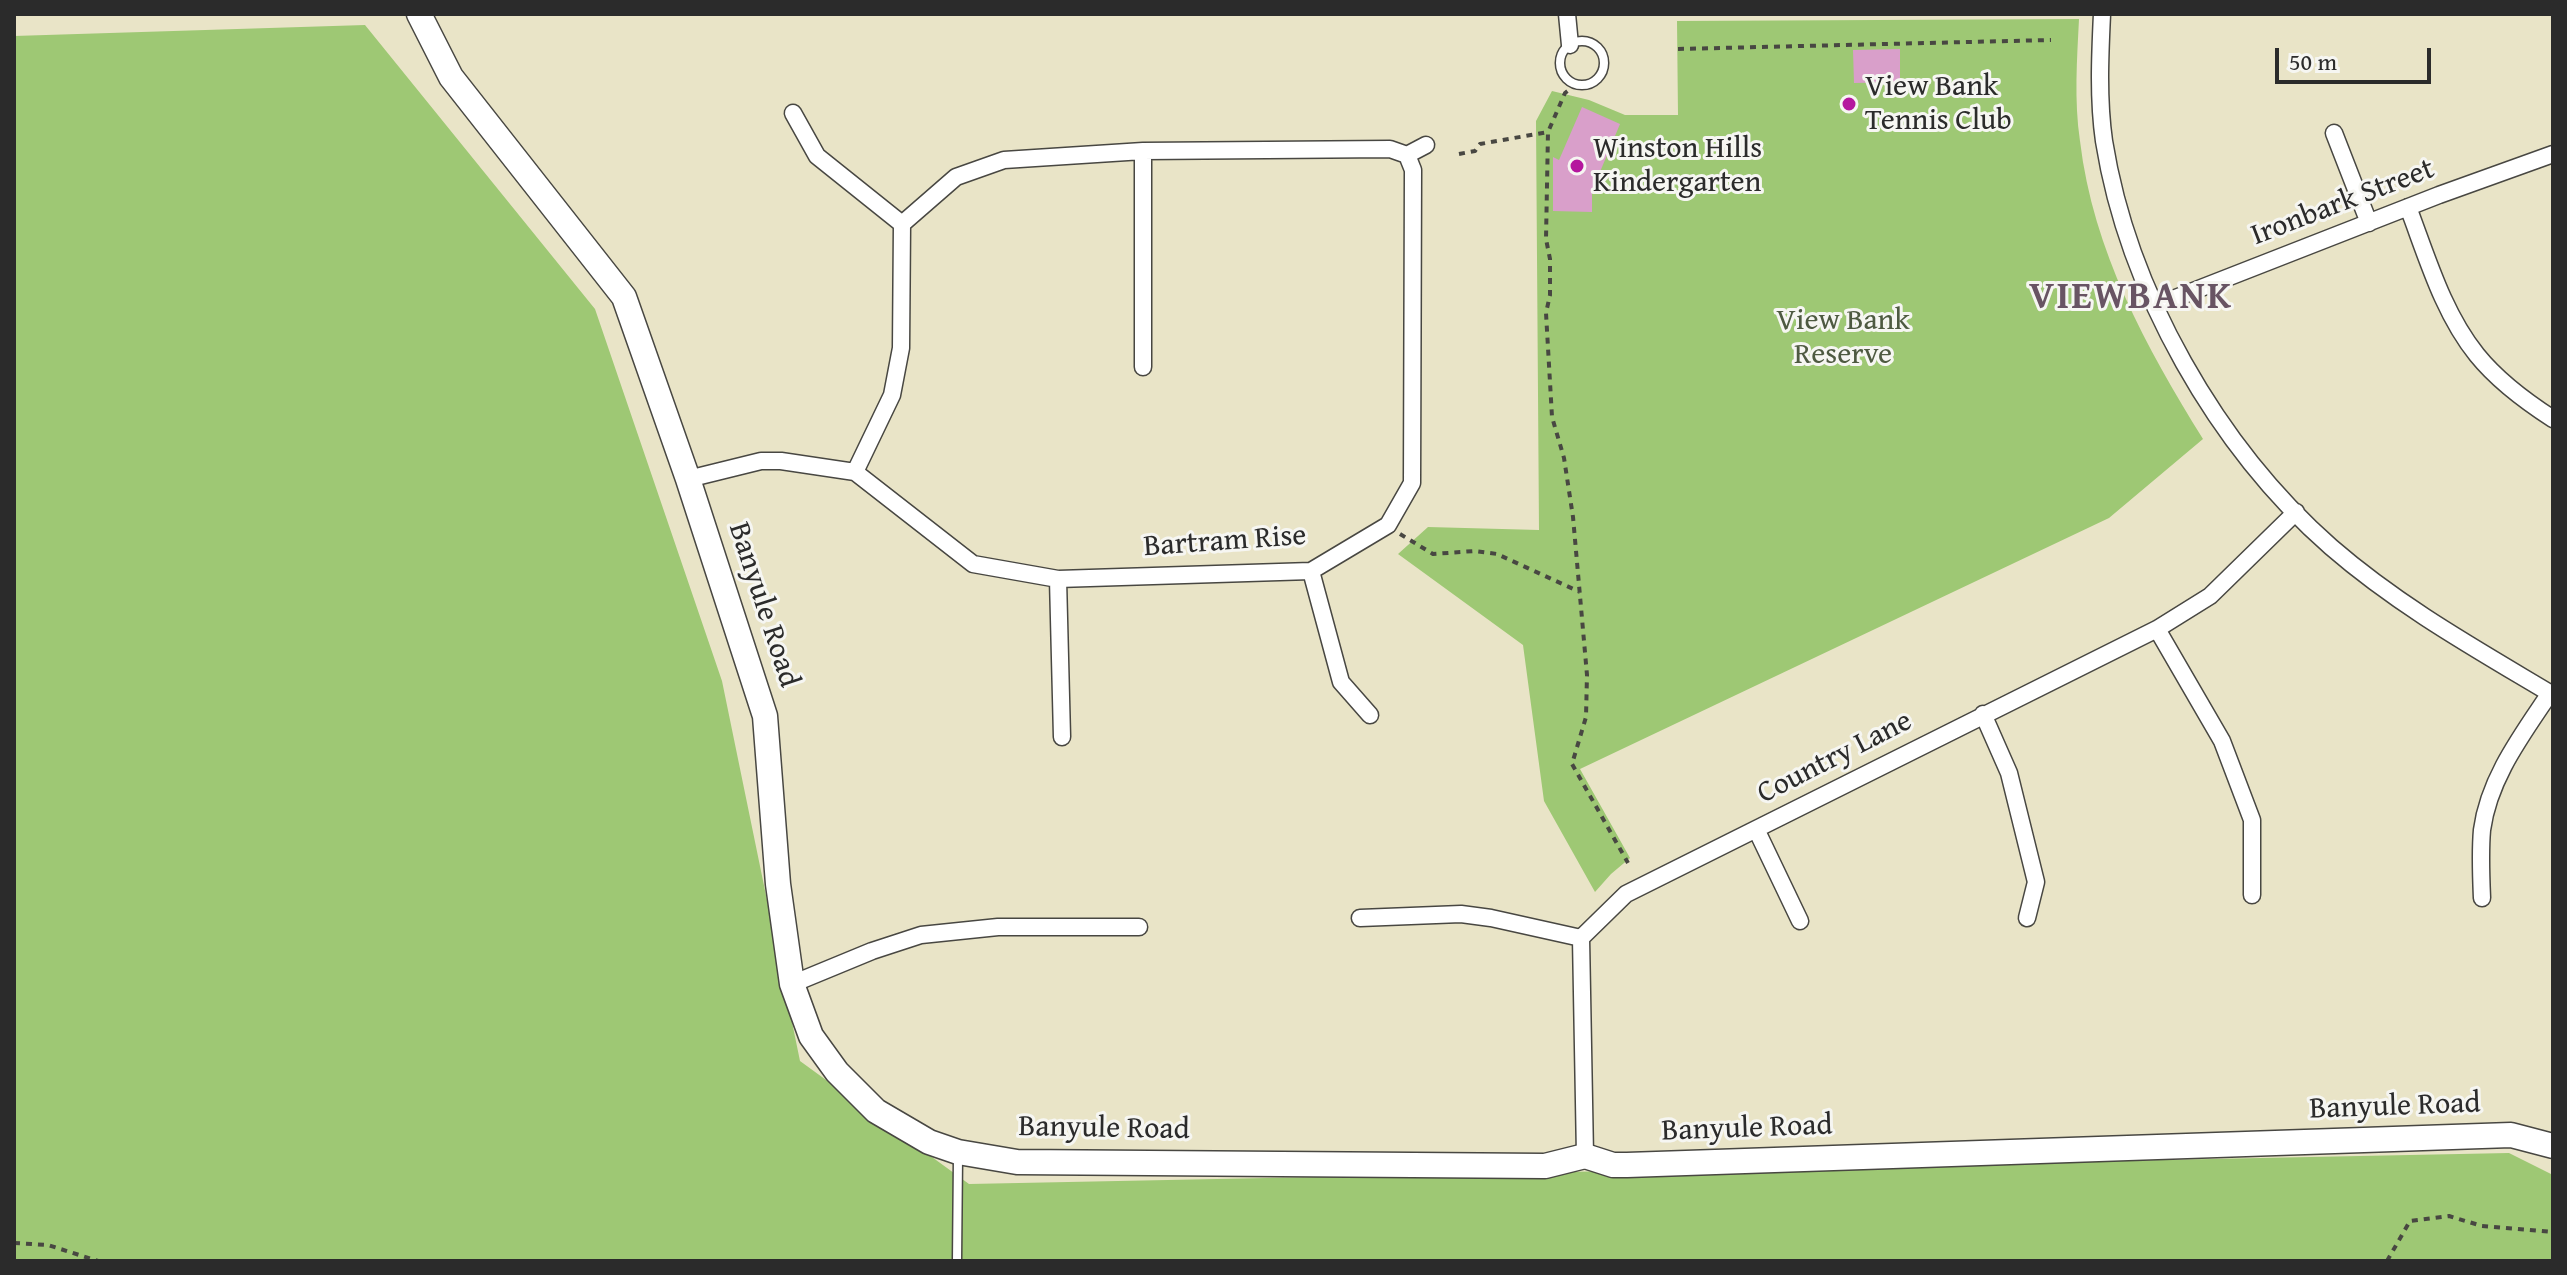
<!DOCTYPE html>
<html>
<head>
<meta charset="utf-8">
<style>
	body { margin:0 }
	#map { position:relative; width:2567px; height:1275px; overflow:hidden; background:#e9e4c7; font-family:"Gentium Book Plus",serif }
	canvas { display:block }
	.frame { position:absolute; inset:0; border:16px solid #2b2b2b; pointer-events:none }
	.scale { position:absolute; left:2275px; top:48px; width:156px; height:36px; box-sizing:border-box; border:4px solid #2b2b2b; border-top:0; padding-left:10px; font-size:24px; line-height:28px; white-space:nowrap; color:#2b2b2b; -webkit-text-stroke:6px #f6f6f2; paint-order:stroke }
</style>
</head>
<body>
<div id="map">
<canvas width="2567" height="1275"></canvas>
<div class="frame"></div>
<div class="scale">50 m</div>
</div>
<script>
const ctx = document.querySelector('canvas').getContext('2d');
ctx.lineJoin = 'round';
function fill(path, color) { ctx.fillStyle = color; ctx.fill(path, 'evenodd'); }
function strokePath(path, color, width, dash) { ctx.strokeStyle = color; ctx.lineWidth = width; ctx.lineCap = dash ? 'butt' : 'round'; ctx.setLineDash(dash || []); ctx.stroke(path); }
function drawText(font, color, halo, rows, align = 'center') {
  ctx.font = font + ' "Gentium Book Plus",serif'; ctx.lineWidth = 6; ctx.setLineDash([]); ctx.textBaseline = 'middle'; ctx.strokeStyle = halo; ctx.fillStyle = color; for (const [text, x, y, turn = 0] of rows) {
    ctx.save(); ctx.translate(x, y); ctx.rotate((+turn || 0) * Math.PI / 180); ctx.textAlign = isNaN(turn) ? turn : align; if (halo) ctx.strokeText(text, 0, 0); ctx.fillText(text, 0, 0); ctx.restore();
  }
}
fill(new Path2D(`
	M2079,19C2077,60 2074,100 2080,141C2093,251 2146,347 2203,439L2109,518L1580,769L1630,858L1611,874L1595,892L1544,801L1523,645L1398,554L1428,527L1539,530L1536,121L1552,91L1589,100L1625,115H1678L1677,21Z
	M365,25L595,309L722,681L800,1061L969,1184L2509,1153L2553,1175V1261H14V36Z`), '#9ec874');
fill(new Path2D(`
	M1900,49V82L1854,83L1853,50Z
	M1582,107L1620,124L1592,191V212L1553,211V157L1559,160Z`), '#d99fca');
const lane = new Path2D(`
	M1560 63a22 22 0 1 1 44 0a22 22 0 1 1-44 0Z
	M957,1261L958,1157`);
const street = new Path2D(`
	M1567,14L1570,45
	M2102,14C2100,56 2098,99 2104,141C2128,291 2217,447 2331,547C2399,606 2476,649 2553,695
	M793,113L817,156L902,224
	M2334,133L2369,223
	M1143,151V367
	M1407,155L1426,145
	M2408,207C2427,257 2443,313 2477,355C2498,381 2525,401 2553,419
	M2155,306L2439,195L2553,154
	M688,479L761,461H781L855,472L973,564L1058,579L1311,571L1388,525L1412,483L1413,170L1407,155L1390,149L1143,151L1004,160L956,177L902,224L901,348L892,395L855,472
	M1311,571L1341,682L1370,715
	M1058,579L1062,737
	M2157,629L2222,741L2252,820V895
	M1983,714L2009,773L2036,882L2027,918
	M1756,829L1800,921
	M2482,898C2481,875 2480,853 2482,830C2489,778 2522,735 2550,693
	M1360,918L1461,914L1491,918L1581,938
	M792,984L872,951L921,935L998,927H1139
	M1585,1156L1581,938L1626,894L2157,629L2210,596L2296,512`);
const secondary = new Path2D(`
	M419,14L451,77L624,297L688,479L765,716L778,884L792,984L811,1036L837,1072L876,1111L929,1142L958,1152L1017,1162L1545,1166L1585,1156L1613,1165H1627L2511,1135L2553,1146`);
strokePath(lane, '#484742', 11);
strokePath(street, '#484742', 19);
strokePath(secondary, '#484742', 27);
strokePath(new Path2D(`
	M1678,49L2051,40
	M1577,84L1565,93L1548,132L1546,239L1550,259V295L1546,313L1552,417L1564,458L1573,517L1587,675L1586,717L1572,764L1628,863
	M1459,154L1475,151L1480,144L1548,132
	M1400,534L1433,554L1475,551L1497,554L1580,592
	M14,1243L48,1245L98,1261
	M2387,1261L2410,1221L2449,1216L2482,1226L2553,1232`), '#484742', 4, [6, 6]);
strokePath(lane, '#fff', 8);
strokePath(street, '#fff', 16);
strokePath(secondary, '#fff', 24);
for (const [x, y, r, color] of [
	[1849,104,8,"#b5179e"],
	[1577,166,8,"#b5179e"]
]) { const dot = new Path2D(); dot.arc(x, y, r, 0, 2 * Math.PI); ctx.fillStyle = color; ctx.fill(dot); strokePath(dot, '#f6f6f2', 3); }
drawText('30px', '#2b2b2b', '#f6f6f2', [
	["View Bank",1865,87],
	["Tennis Club",1865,121],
	["Winston Hills",1593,149],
	["Kindergarten",1593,183]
], 'left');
drawText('30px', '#2b2b2b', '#f6f6f2', [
	["Ironbark Street",2343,203,-21],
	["Bartram Rise",1225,542,-4],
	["Banyule Road",763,605,72],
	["Country Lane",1835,758,-27],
	["Banyule Road",2395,1107,-2],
	["Banyule Road",1104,1129,1],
	["Banyule Road",1747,1129,-2]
]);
drawText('30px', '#4e5a41', '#f6f6f2', [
	["View Bank",1843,321],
	["Reserve",1843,355]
]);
ctx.letterSpacing = '2px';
drawText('bold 38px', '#685463', '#f6f6f2', [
	["VIEWBANK",2131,298]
]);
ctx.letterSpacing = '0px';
</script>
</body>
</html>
